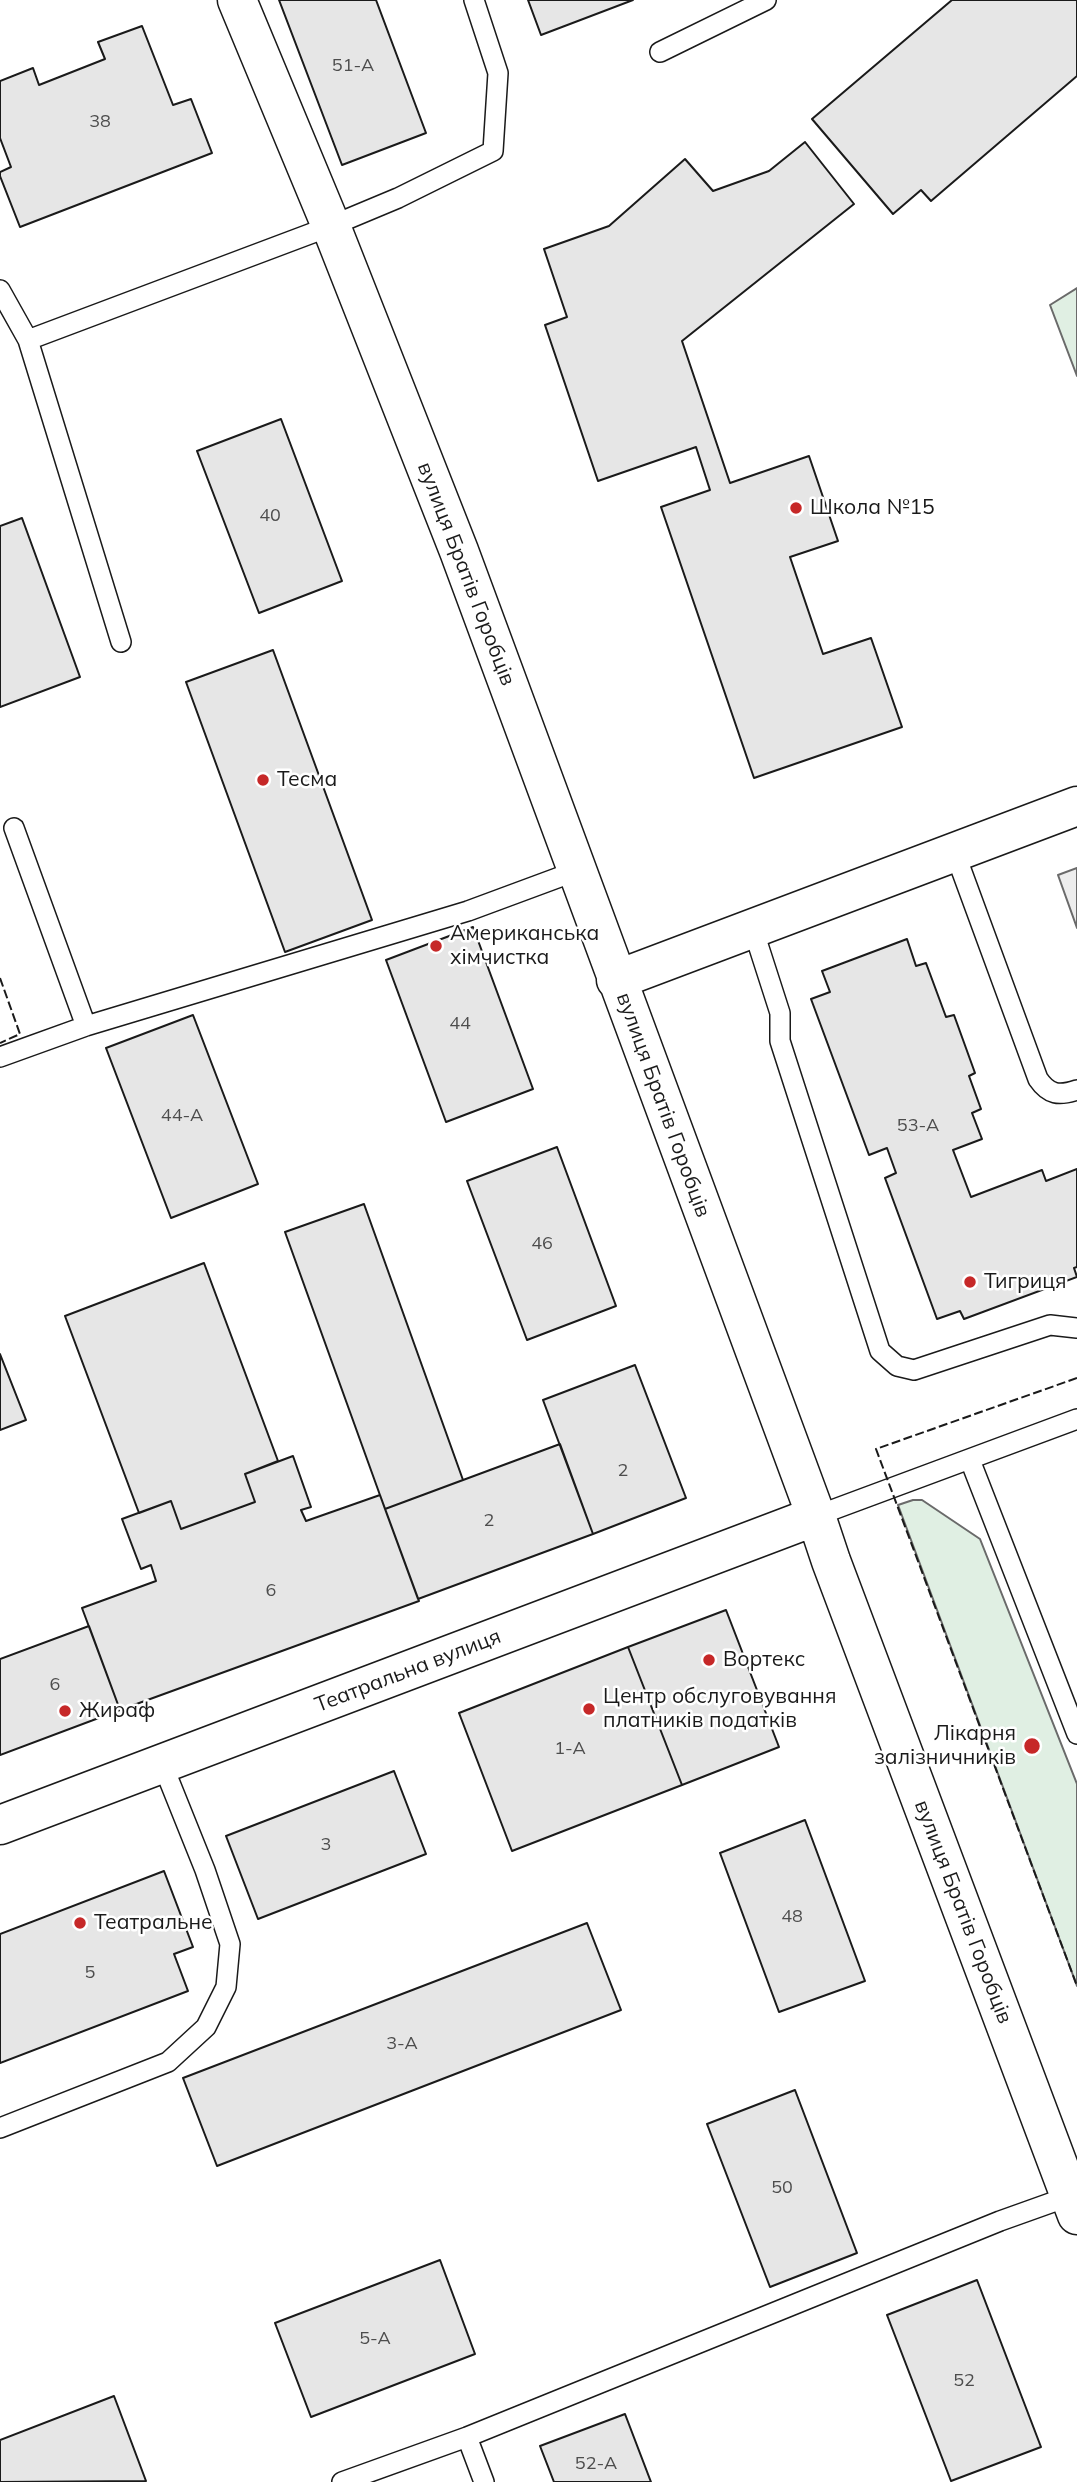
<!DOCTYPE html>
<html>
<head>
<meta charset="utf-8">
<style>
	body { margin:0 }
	canvas { display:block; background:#fff }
</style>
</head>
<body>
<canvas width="1077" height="2482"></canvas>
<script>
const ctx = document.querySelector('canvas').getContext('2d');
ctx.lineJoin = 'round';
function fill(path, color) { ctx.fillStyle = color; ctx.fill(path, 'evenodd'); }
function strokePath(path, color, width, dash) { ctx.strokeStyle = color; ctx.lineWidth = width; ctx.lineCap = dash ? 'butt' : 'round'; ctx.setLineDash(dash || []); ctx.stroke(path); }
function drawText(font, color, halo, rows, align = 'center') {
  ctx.font = font + ' Mulish,sans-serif'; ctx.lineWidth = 5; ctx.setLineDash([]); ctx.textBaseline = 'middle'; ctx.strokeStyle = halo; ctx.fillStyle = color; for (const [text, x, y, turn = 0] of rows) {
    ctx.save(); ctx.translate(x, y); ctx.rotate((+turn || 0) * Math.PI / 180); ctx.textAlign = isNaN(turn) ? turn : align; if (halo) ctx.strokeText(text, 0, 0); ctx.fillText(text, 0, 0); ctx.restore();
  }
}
const green = new Path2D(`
	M1077,288V376L1050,305Z
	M913,1500H922L980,1539L1077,1784V1986L898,1505Z`);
fill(green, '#e0efe3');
strokePath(green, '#6a6a6a', 2);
const parking = new Path2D(`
	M1077,868V928L1058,875Z`);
fill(parking, '#ededed');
strokePath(parking, '#6a6a6a', 2);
const building = new Path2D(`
	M279,0H376L426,133L342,165Z
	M528,0H633L541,35Z
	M952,0H1077V76L931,201L921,190L893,214L812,119Z
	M142,26L173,105L191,99L212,153L20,227L0,176V172L11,167L0,138V81L33,68L39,85L105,59L98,42Z
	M805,142L854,204L682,341L730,483L809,456L838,541L790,557L823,654L871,638L902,727L754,778L661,507L710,490L696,447L598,481L545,325L567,317L544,249L609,226L685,159L713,191L769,171Z
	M281,419L342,581L259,613L197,451Z
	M22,518L80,677L0,707V526Z
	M273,650L372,920L285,952L186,682Z
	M473,927L533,1089L446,1122L386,960Z
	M907,939L916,966L926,963L946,1017L954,1015L975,1073L969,1076L981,1109L972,1113L982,1139L953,1150L971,1197L1042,1170L1046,1181L1077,1169V1267L1074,1268L1077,1277L964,1319L960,1311L937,1319L885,1178L896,1173L887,1148L869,1155L811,999L830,992L822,971Z
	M193,1015L258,1184L171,1218L106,1048Z
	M557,1147L616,1306L527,1340L467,1181Z
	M364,1204L463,1480L385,1509L285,1232Z
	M204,1263L278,1461L245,1474L255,1502L181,1529L171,1501L139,1513L65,1316Z
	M0,1354L26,1420L0,1430Z
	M635,1365L686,1498L593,1534L543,1400Z
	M560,1444L593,1534L418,1599L385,1509Z
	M293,1456L311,1507L301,1510L306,1521L380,1495L419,1601L120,1710L82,1608L156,1581L151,1565L141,1569L122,1519L171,1501L181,1529L255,1502L245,1474Z
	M726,1610L779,1747L682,1785L628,1647Z
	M89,1626L120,1710L0,1755V1659Z
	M628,1647L682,1785L512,1851L459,1713Z
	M394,1771L426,1854L258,1919L226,1836Z
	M805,1820L865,1981L779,2012L720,1853Z
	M164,1871L193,1947L174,1954L188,1991L0,2063V1934Z
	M587,1923L621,2010L217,2166L183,2078Z
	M795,2090L857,2253L770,2287L707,2124Z
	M440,2260L475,2354L311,2417L275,2323Z
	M977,2280L1041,2447L951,2481L887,2315Z
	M114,2396L146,2481L0,2482V2440Z
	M625,2414L651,2482H554L540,2446Z`);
fill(building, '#e6e6e6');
strokePath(building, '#1a1a1a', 2);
const lane = new Path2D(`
	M660,52L766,0
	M0,290L28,340L331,226L398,198L493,151L498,73L474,0
	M28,340L121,642
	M14,828L86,1026L468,911L576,871
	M955,853L1038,1079C1049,1095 1059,1096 1077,1090
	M753,929L780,1013V1041L880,1351L897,1366L914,1370L1050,1325L1077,1328
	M0,1057L86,1026
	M970,1460L1077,1734
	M816,1516L1077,1419
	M0,2128L168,2062L206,2027L226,1987L230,1944L205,1870L162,1763
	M467,2437L484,2482
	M342,2482L467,2437L1000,2221L1070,2196`);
const street = new Path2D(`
	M237,0L331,226L459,551L816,1516L831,1561L1077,2215
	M616,980L1077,806
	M0,1825L816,1516`);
strokePath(lane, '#1a1a1a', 22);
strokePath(street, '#1a1a1a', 41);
strokePath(lane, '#fff', 19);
strokePath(street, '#fff', 38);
strokePath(new Path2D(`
	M0,978L20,1034L0,1043
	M1077,1378L876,1449L1077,1986`), '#1a1a1a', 2, [9, 3.5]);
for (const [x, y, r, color] of [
	[796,508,7,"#c62828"],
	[263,780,7,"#c62828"],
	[436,946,7,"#c62828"],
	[970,1282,7,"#c62828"],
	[709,1660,7,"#c62828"],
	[589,1709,7,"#c62828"],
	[65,1711,7,"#c62828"],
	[1032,1746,9,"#c62828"],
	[80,1923,7,"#c62828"]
]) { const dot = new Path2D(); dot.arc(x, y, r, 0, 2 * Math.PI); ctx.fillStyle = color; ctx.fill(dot); strokePath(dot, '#fff', 2.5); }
drawText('18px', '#4d4d4d', null, [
	["51-А",353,66],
	["38",100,122],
	["40",270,516],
	["44",460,1024],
	["44-А",182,1116],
	["53-А",918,1126],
	["46",542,1244],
	["2",623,1471],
	["2",489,1521],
	["6",271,1591],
	["6",55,1685],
	["1-А",570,1749],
	["3",326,1845],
	["48",792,1917],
	["5",90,1973],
	["3-А",402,2044],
	["50",782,2188],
	["5-А",375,2339],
	["52",964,2381],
	["52-А",596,2464]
]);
drawText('21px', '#1a1a1a', '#fff', [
	["Школа №15",810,508],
	["Тесма",277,780],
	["Американська",450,934],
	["хімчистка",450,958],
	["Тигриця",984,1282],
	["Вортекс",723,1660],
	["Центр обслуговування",603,1697],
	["платників податків",603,1721],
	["Жираф",79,1711],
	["Лікарня",1016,1734,"right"],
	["залізничників",1016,1758,"right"],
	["Театральне",94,1923]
], 'left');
drawText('21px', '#1a1a1a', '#fff', [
	["вулиця Братів Горобців",466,574,69],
	["вулиця Братів Горобців",663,1105,70],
	["Театральна вулиця",408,1671,-21],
	["вулиця Братів Горобців",963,1912,69]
]);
</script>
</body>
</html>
